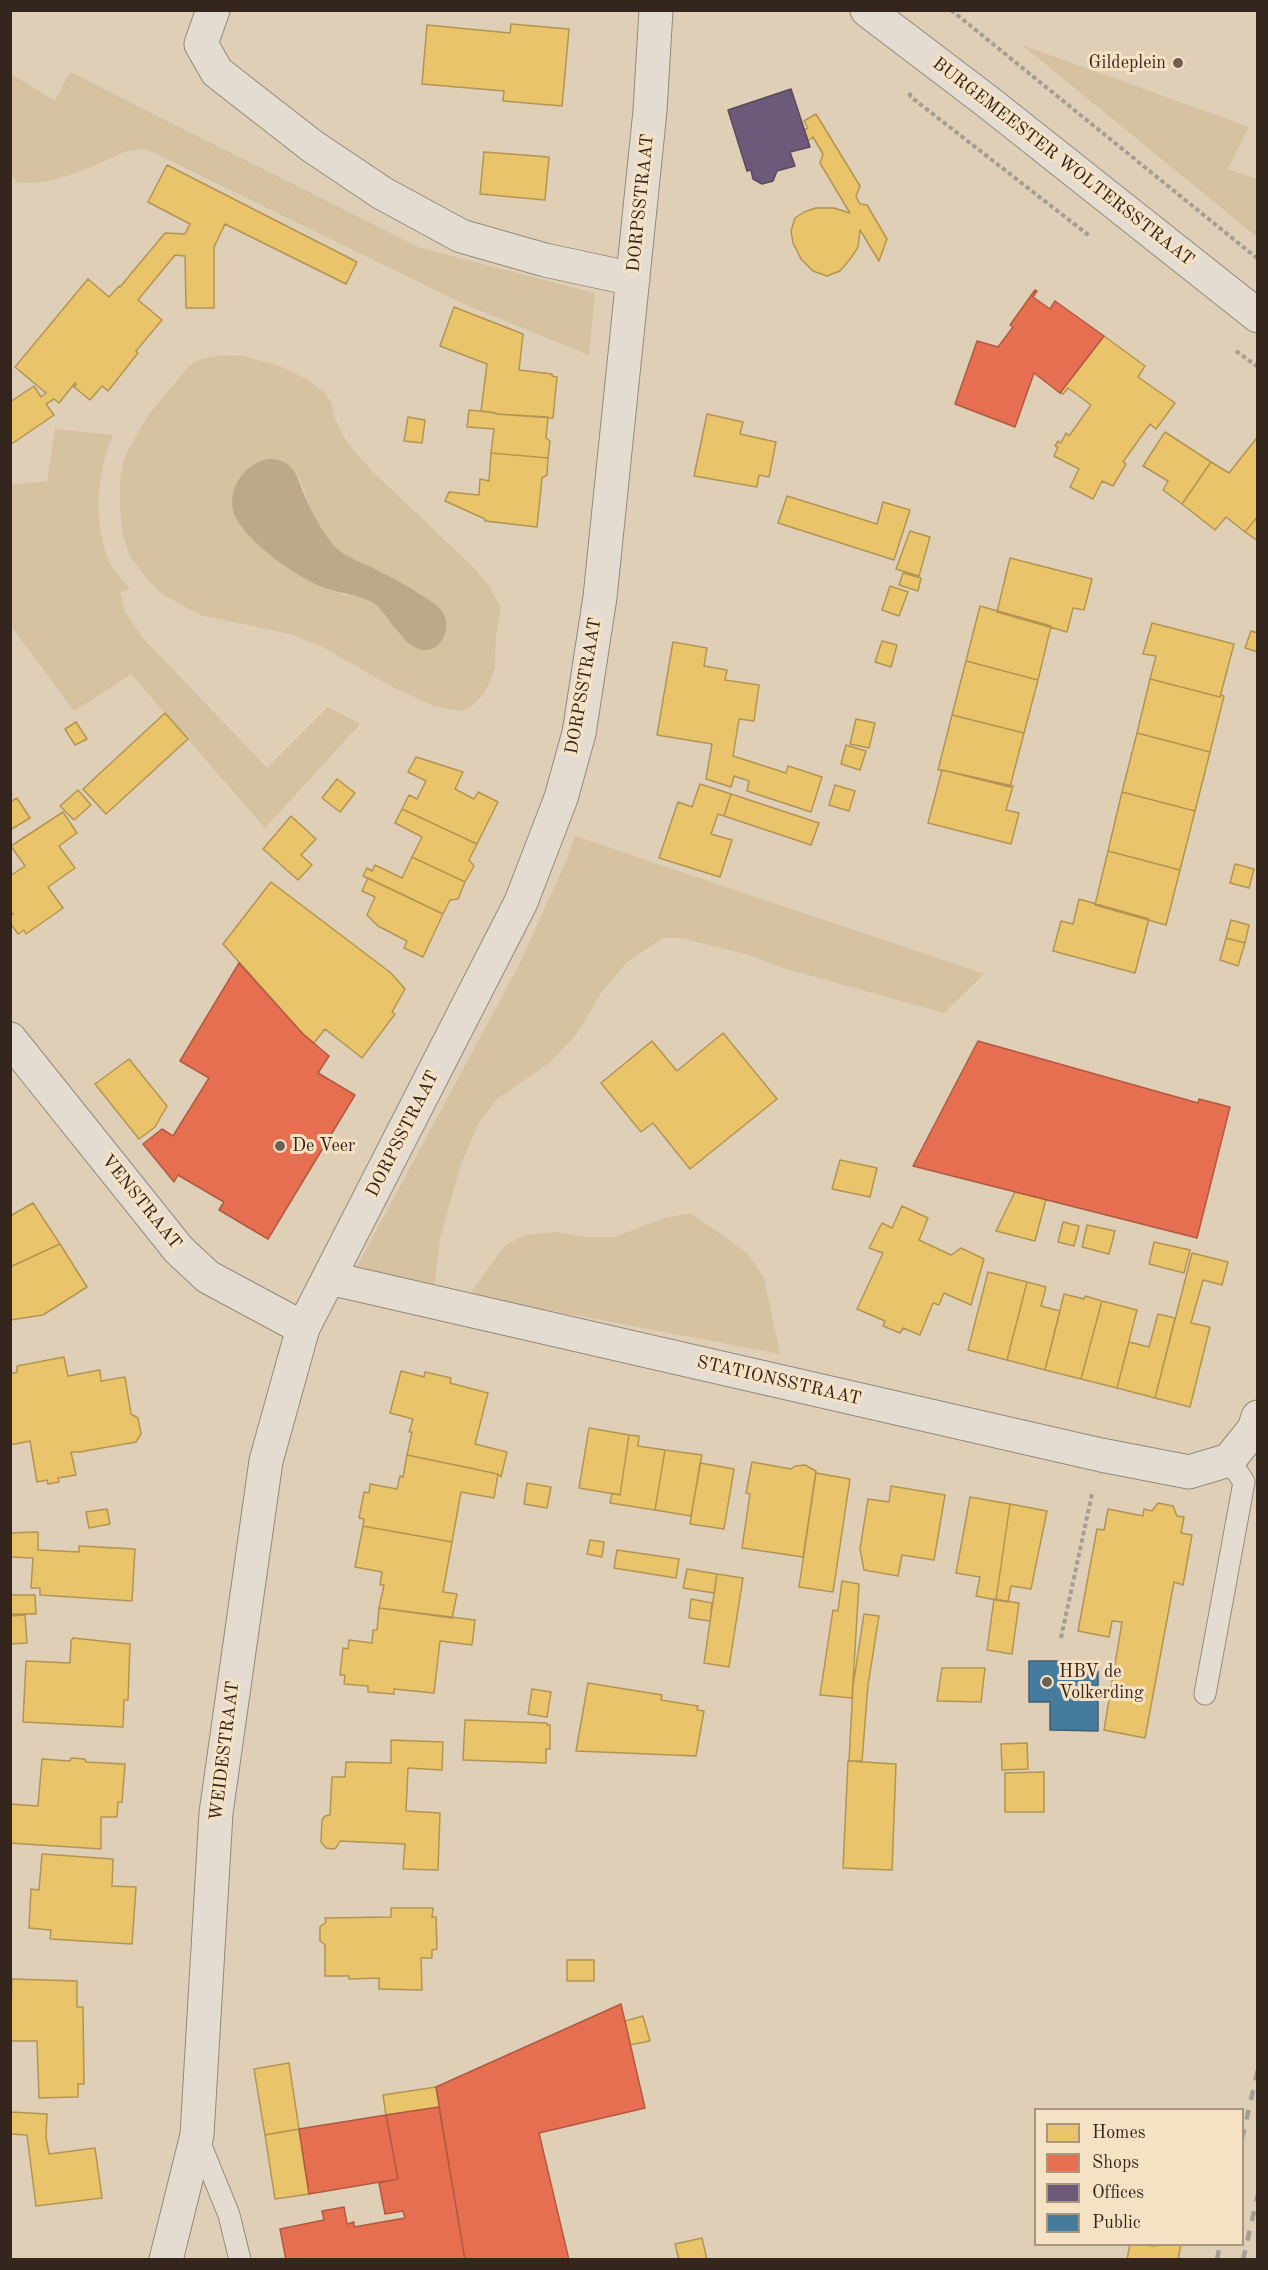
<!DOCTYPE html>
<html>
<head>
<meta charset="utf-8">
<style>
	body { margin:0 }
	#map { position:relative; width:1268px; height:2270px; overflow:hidden; background:#decfb6; font-family:"Old Standard TT",serif }
	canvas { display:block }
	.frame { position:absolute; inset:0; border:12px solid #34251d; pointer-events:none }
	.legend { position:absolute; left:1034px; top:2108px; width:210px; height:138px; box-sizing:border-box; background:#f5e2c4; border:2px solid #a89681; margin:0; padding:8px 10px; list-style:none; font-size:18px; color:#34251d }
	.legend li { display:flex; align-items:center; gap:12px; height:30px }
	.legend b { width:30px; border:2px solid #a89681 }
</style>
</head>
<body>
<div id="map">
<canvas width="1268" height="2270"></canvas>
<div class="frame"></div>
<ul class="legend">
<li><b style="height:16px;background:#e9c46a"></b>Homes</li>
<li><b style="height:16px;background:#e76f51"></b>Shops</li>
<li><b style="height:16px;background:#6d597a"></b>Offices</li>
<li><b style="height:16px;background:#457b9d"></b>Public</li>
</ul>
</div>
<script>
const ctx = document.querySelector('canvas').getContext('2d');
ctx.lineJoin = 'round';
function fill(path, color) { ctx.fillStyle = color; ctx.fill(path, 'evenodd'); }
function strokePath(path, color, width, dash) { ctx.strokeStyle = color; ctx.lineWidth = width; ctx.lineCap = dash ? 'butt' : 'round'; ctx.setLineDash(dash || []); ctx.stroke(path); }
function drawText(font, color, halo, rows, align = 'center') {
  ctx.font = font + ' "Old Standard TT",serif'; ctx.lineWidth = 6; ctx.setLineDash([]); ctx.textBaseline = 'middle'; ctx.strokeStyle = halo; ctx.fillStyle = color; for (const [text, x, y, turn = 0] of rows) {
    ctx.save(); ctx.translate(x, y); ctx.rotate((+turn || 0) * Math.PI / 180); ctx.textAlign = isNaN(turn) ? turn : align; if (halo) ctx.strokeText(text, 0, 0); ctx.fillText(text, 0, 0); ctx.restore();
  }
}
fill(new Path2D(`
	M1022,45L1249,127L1228,169L1257,179V237Z
	M70,72L420,248L595,293L589,355L466,305L146,149C128,148 118,155 102,162C77,173 44,187 17,182L11,174V74L55,101Z
	M219,355L244,356L282,367L308,380L326,394L331,402L334,416L343,436L355,452L373,472L471,565L489,585L501,608L496,636L495,668L484,694L472,706L459,711L433,706L389,685L321,646L290,634L200,615L162,594L148,580L130,557L122,532L120,502V478L124,460L131,445L147,417L189,366L199,360ZM298,475L314,517L325,536L341,553L420,593L433,648L426,650L415,648L403,637L375,604L362,597L344,595L284,565L257,543L236,518Z
	M55,429L113,435C96,474 92,528 112,567C117,575 124,582 130,589L120,592L125,612L143,638L267,768L328,707L360,724L265,828L131,674L74,711L11,626L10,485L47,481Z
	M575,836L984,974L944,1013L787,969L746,954L681,938H662L626,963L601,993L576,1035L548,1064L498,1098L479,1123L461,1164L440,1239L434,1289L354,1272L518,967L567,859Z
	M691,1213L748,1254L764,1278L780,1354L469,1295L504,1247L524,1235L556,1232L586,1237H615L664,1218Z`), '#d6c1a0');
fill(new Path2D(`
	M268,459C297,458 297,481 307,501C315,518 323,533 335,547C345,557 359,561 371,567C390,577 409,586 426,598C432,602 440,607 443,613C454,631 437,658 416,648C407,644 400,633 393,626C387,618 380,607 372,602C358,595 337,593 320,586C295,576 249,543 236,518C231,510 231,496 235,487C242,471 252,463 268,459Z`), '#bda88a');
const homes = new Path2D(`
	M511,24L569,29L562,106L503,101L504,91L422,84L427,25L510,33Z
	M816,114L860,186L856,197L860,204L867,205L887,239L879,261L860,230L858,247L851,258L840,271L827,276L813,271L801,259L793,243L791,231L795,218L804,212L816,208H834L850,213L820,163L823,154L813,137L808,141L804,130L808,128L804,121Z
	M484,152L549,157L545,200L480,194Z
	M167,165L357,262L346,284L225,224L214,247V308H186L185,256L175,255L138,300L162,320L136,351L138,353L108,391L102,386L90,400L74,387L76,384L75,383L59,403L54,399L46,404L54,415L10,445V402L34,386L41,397L46,393L15,367L88,279L109,297L119,286L120,287L165,233L185,234L190,224L148,202Z
	M454,307L523,334L519,370L552,374V376L557,377L553,418L496,414V413L481,411L487,364L440,346Z
	M1104,336L1145,366L1138,377L1175,403L1156,429L1150,424L1123,462L1126,464L1113,486L1102,481L1093,499L1070,487L1079,469L1054,456L1058,447L1055,446L1058,441L1061,443L1066,433L1069,436L1091,405L1068,388L1063,394L1060,393Z
	M469,410L496,413V414L548,417L546,438L550,441L548,458L491,453L494,429L467,427Z
	M707,414L743,422L740,434L776,442L769,477L759,475L757,487L694,476Z
	M408,417L425,420L422,443L404,441Z
	M1165,432L1211,462L1182,504L1163,490L1168,481L1143,466Z
	M1256,439L1258,440V516L1245,532L1226,517L1215,530L1182,504L1211,462L1229,473Z
	M491,453L548,458L547,475L542,478L537,527L485,521V519L445,501L449,492L479,495L480,479L489,481Z
	M787,496L877,524L883,502L910,510L894,560L778,523Z
	M1258,516V541L1245,532Z
	M910,531L930,537L919,576L896,569Z
	M1010,558L1092,579L1084,610L1073,608L1067,632L997,612Z
	M903,573L921,578L918,591L899,585Z
	M890,586L908,592L899,616L882,610Z
	M980,606L1051,626L1038,680L966,661Z
	M1152,623L1234,644L1220,697L1150,679L1156,656L1143,654Z
	M1251,631L1258,633V652L1245,648Z
	M882,641L897,645L891,667L875,662Z
	M673,642L707,648L704,666L727,670L725,680L759,685L754,721L739,719L733,756L786,773L788,766L822,777L811,812L747,791L749,781L734,776L731,787L706,779L712,744L657,735Z
	M966,661L1038,680L1024,733L952,715Z
	M1150,679L1220,697L1221,695L1224,696L1210,752L1137,733Z
	M165,713L188,739L106,814L83,789Z
	M952,715L1024,733L1010,787L942,770H938Z
	M856,719L875,723L869,748L850,744Z
	M76,722L87,739L75,745L65,729Z
	M1137,733L1210,752L1195,811L1122,792Z
	M846,745L866,751L860,770L841,764Z
	M416,757L463,772L455,789L474,799L478,792L498,802L477,844L402,809L409,795L417,799L426,781L408,772Z
	M942,770L1013,786L1006,810L1019,813L1011,844L928,823Z
	M337,779L355,793L340,812L322,798Z
	M700,784L731,794L724,816L718,814L711,834L732,840L720,877L659,858L678,802L692,807Z
	M835,785L855,791L849,811L829,805Z
	M78,790L91,805L74,820L60,806Z
	M1122,792L1195,811L1180,870L1108,851Z
	M731,794L819,823L811,845L724,816Z
	M17,798L30,818L10,830V802Z
	M402,809L477,844L469,860L474,866L465,882L412,857L422,837L395,823Z
	M63,812L77,833L59,846L75,868L48,887L63,908L26,934L24,930L18,934L10,923V916L13,914L10,911V876L25,866L11,846Z
	M291,816L316,839L301,855L312,865L298,880L263,849Z
	M1108,851L1180,870L1166,925L1095,905Z
	M412,857L465,882L458,899L450,900L443,914L363,876L367,868L372,871L375,865L402,878Z
	M1235,864L1254,869L1249,888L1230,883Z
	M368,878L443,914L423,957L404,948L407,941L378,926L367,915L375,897L362,891Z
	M271,882L391,973L405,989L392,1012L395,1014L362,1058L325,1029L314,1043L303,1034L223,944Z
	M1079,899L1149,919L1135,973L1053,951L1061,921L1073,924Z
	M1231,920L1249,925L1245,943L1226,938Z
	M1226,938L1245,943L1238,966L1220,960Z
	M723,1033L777,1099L690,1169L653,1123L641,1132L601,1083L652,1041L677,1071Z
	M129,1059L167,1106L155,1127L139,1139L95,1084Z
	M840,1160L877,1168L870,1197L832,1189Z
	M1015,1192L1046,1199L1035,1241L996,1231Z
	M33,1203L60,1244L10,1267V1216Z
	M902,1206L928,1218L919,1240L951,1255L961,1248L984,1259L971,1305L944,1293L939,1305L933,1303L920,1335L903,1328L900,1333L883,1326L885,1321L857,1309L883,1253L869,1248L882,1223L892,1228Z
	M1063,1222L1079,1226L1074,1246L1058,1242Z
	M1087,1225L1115,1231L1109,1254L1082,1247Z
	M1154,1242L1190,1250L1184,1273L1149,1264Z
	M60,1244L87,1287L43,1315L10,1320V1267Z
	M1192,1253L1228,1262L1222,1285L1203,1280L1191,1323L1210,1327L1190,1407L1155,1398Z
	M988,1272L1027,1282L1007,1360L968,1350Z
	M1027,1282L1046,1287L1041,1306L1060,1311L1045,1370L1007,1360Z
	M1064,1294L1084,1299L1085,1296L1102,1301L1081,1379L1045,1370Z
	M1102,1301L1137,1310L1117,1388L1081,1379Z
	M1158,1314L1175,1318L1155,1398L1117,1388L1129,1342L1149,1347Z
	M64,1357L68,1376L100,1370L101,1381L125,1377L131,1414L138,1418L141,1434L136,1442L80,1452H71L76,1475L58,1478L59,1482L48,1484L47,1480L37,1482L30,1441L10,1445V1374L17,1372V1366Z
	M401,1371L424,1377L425,1372L451,1378L450,1383L488,1393L475,1444L507,1452L501,1477L498,1474L407,1455L412,1432H409L413,1419L390,1413Z
	M589,1428L629,1435L620,1495L579,1488Z
	M629,1435L639,1436L638,1446L665,1450L655,1510L610,1503L612,1493L620,1495Z
	M665,1450L702,1455L691,1516L655,1510Z
	M407,1455L498,1474L494,1498L461,1492L452,1542L363,1526L364,1519L359,1518L364,1492L369,1493L370,1484L397,1489L400,1476L403,1477Z
	M752,1462L791,1469L795,1466L805,1465L816,1471L803,1557L742,1548L750,1494L746,1493Z
	M700,1463L734,1469L724,1529L690,1524Z
	M816,1473L850,1479L833,1592L799,1587Z
	M527,1483L551,1487L547,1508L524,1504Z
	M891,1486L945,1495L934,1560L902,1555L898,1576L864,1570L860,1549L868,1499L889,1502Z
	M970,1497L1010,1504L996,1600L976,1596L980,1577L956,1573Z
	M1158,1503L1173,1506L1177,1516L1184,1517L1181,1533L1192,1535L1183,1585L1174,1582L1145,1738L1104,1730L1122,1622L1112,1621L1109,1637L1078,1631L1097,1529L1104,1530L1108,1509L1143,1516L1144,1509L1152,1511Z
	M1010,1504L1047,1511L1031,1589L1011,1586L1008,1602L996,1600Z
	M107,1509L110,1524L89,1528L86,1512Z
	M363,1526L452,1542L443,1592L457,1594L452,1618L379,1608L384,1585H380L382,1572L355,1567Z
	M38,1532V1550L79,1552V1546L135,1549L132,1601L40,1595V1588H31L33,1558L10,1557V1533Z
	M590,1540L604,1542L602,1557L587,1554Z
	M617,1550L679,1559L676,1578L614,1568Z
	M687,1569L717,1574L714,1593L683,1588Z
	M717,1574L743,1578L729,1667L704,1663Z
	M842,1581L859,1584L852,1698L820,1695L833,1610L838,1611Z
	M10,1595H35L36,1614H10Z
	M691,1599L712,1603L710,1621L689,1618Z
	M994,1599L1019,1603L1012,1654L987,1650Z
	M379,1608L475,1620L472,1645L440,1641L434,1693L394,1689V1694L368,1692V1686L344,1684L345,1675H340L343,1648L348,1649L349,1640L372,1643L373,1630H377Z
	M864,1614L879,1616L868,1685L862,1761H849L853,1686Z
	M25,1615L27,1643L10,1644V1616Z
	M73,1638L130,1644L128,1700H124L123,1727L23,1722L26,1661L70,1663L71,1641Z
	M942,1668H985L981,1702L937,1701Z
	M588,1683L662,1695L661,1700L698,1706L697,1710L704,1711L696,1756L576,1751Z
	M532,1689L551,1692L547,1717L528,1714Z
	M465,1720L547,1723V1725H550V1749H546V1763L463,1760Z
	M391,1740L443,1742L442,1770L408,1768L406,1811L440,1813L438,1870L403,1869L405,1844L340,1841L336,1848L333,1849L326,1848L321,1842L322,1820L325,1816L330,1815L332,1777H345L346,1762L391,1763Z
	M1027,1743L1028,1769L1002,1770L1001,1744Z
	M71,1758L85,1759L86,1762L125,1764L122,1802H118L117,1817H101V1849L10,1843V1804L38,1806L42,1759L70,1761Z
	M848,1761L896,1764L892,1870L843,1868Z
	M1044,1772V1812H1005V1773Z
	M42,1854L113,1859L112,1886L136,1887L132,1944L50,1939L51,1930L29,1928L31,1889L39,1890Z
	M391,1908H433L432,1917H436L437,1949L432,1950V1958H421L422,1990L379,1989V1978L349,1979V1976H325V1945L320,1941V1927L326,1922L325,1918L391,1917Z
	M567,1960H594V1981H567Z
	M12,1979L77,1981V2007H83L84,2084H78V2097L39,2098L37,2041H10Z
	M643,2016L650,2041L630,2045L625,2021Z
	M289,2063L299,2129L265,2135L254,2069Z
	M436,2087L440,2107L386,2115L383,2095Z
	M10,2112L47,2114L46,2137L49,2154L95,2148L102,2198L36,2206L27,2135L10,2134Z
	M299,2129L309,2194L275,2199L265,2135Z
	M702,2238L707,2260H679L675,2244Z
	M1130,2244L1155,2246L1156,2244H1181L1178,2260H1127Z`);
fill(homes, '#e9c46a');
strokePath(homes, '#b39453', 1.5);
const shops = new Path2D(`
	M1035,290L1037,291L1033,297L1050,309L1055,301L1104,336L1060,393L1034,373L1015,427L955,404L977,341L998,347L1013,327L1010,325Z
	M239,963L303,1034L329,1056L318,1073L355,1095L268,1239L219,1210L224,1202L178,1175L174,1182L143,1144L162,1129L173,1136L209,1078L180,1061Z
	M978,1041L1198,1103L1199,1099L1230,1107L1197,1238L913,1166Z
	M621,2004L645,2108L539,2133L569,2260H465L436,2087Z
	M439,2107L465,2260H286L280,2229L324,2220L322,2211L344,2207L347,2224L354,2222V2227L405,2218L403,2211L385,2214L379,2183L398,2179L386,2115Z
	M386,2115L398,2179L309,2194L299,2129Z`);
fill(shops, '#e76f51');
strokePath(shops, '#b15941', 1.5);
const offices = new Path2D(`
	M791,89L810,147L790,152L795,166L777,171L773,181L762,184L753,179L751,170L747,171L728,110Z`);
fill(offices, '#6d597a');
strokePath(offices, '#5c495e', 1.5);
const public = new Path2D(`
	M1029,1661H1063V1671H1098V1731L1050,1730V1702H1029Z`);
fill(public, '#457b9d');
strokePath(public, '#406177', 1.5);
const lane = new Path2D(`
	M1205,1694L1244,1482L1229,1460
	M197,2136L229,2215L240,2260`);
const street = new Path2D(`
	M213,10L201,44L217,72L312,146L382,193L461,236L545,260L633,279
	M867,10L988,102L1258,316
	M10,1039L179,1250L208,1277L303,1328
	M329,1278L1101,1455L1189,1472L1229,1460L1254,1429L1258,1417
	M166,2260L197,2135L216,1813L266,1461L303,1328L521,902L561,798L579,733L600,597L650,111L656,10`);
strokePath(lane, '#948a7b', 23);
strokePath(street, '#948a7b', 35);
strokePath(new Path2D(`
	M951,10L1258,259
	M909,93L911,97L1091,237
	M1236,351L1258,367
	M1061,1638L1092,1494`), '#a59e94', 4, [4.5, 3]);
strokePath(lane, '#e4dcd0', 21);
strokePath(street, '#e4dcd0', 33);
strokePath(new Path2D(`
	M1242,2139L1258,2069
	M1217,2260L1220,2244
	M1243,2260L1258,2194`), '#a59e94', 4.5, [10, 10]);
for (const [x, y, r, color] of [
	[1178,63,6,"#706053"],
	[280,1146,6,"#706053"],
	[1047,1682,6,"#706053"]
]) { const dot = new Path2D(); dot.arc(x, y, r, 0, 2 * Math.PI); ctx.fillStyle = color; ctx.fill(dot); strokePath(dot, '#f5e2c4', 2); }
drawText('18px', '#34251d', '#f5e2c4', [
	["Gildeplein",1166,63,"right"],
	["De Veer",292,1146],
	["HBV de",1059,1672],
	["Volkerding",1059,1693]
], 'left');
drawText('18px', '#34251d', '#f5e2c4', [
	["BURGEMEESTER WOLTERSSTRAAT",1063,162,38],
	["DORPSSTRAAT",641,203,-84],
	["DORPSSTRAAT",584,686,-80],
	["DORPSSTRAAT",403,1134,-63],
	["VENSTRAAT",141,1202,51],
	["STATIONSSTRAAT",779,1381,13],
	["WEIDESTRAAT",225,1751,-83]
]);
</script>
</body>
</html>
